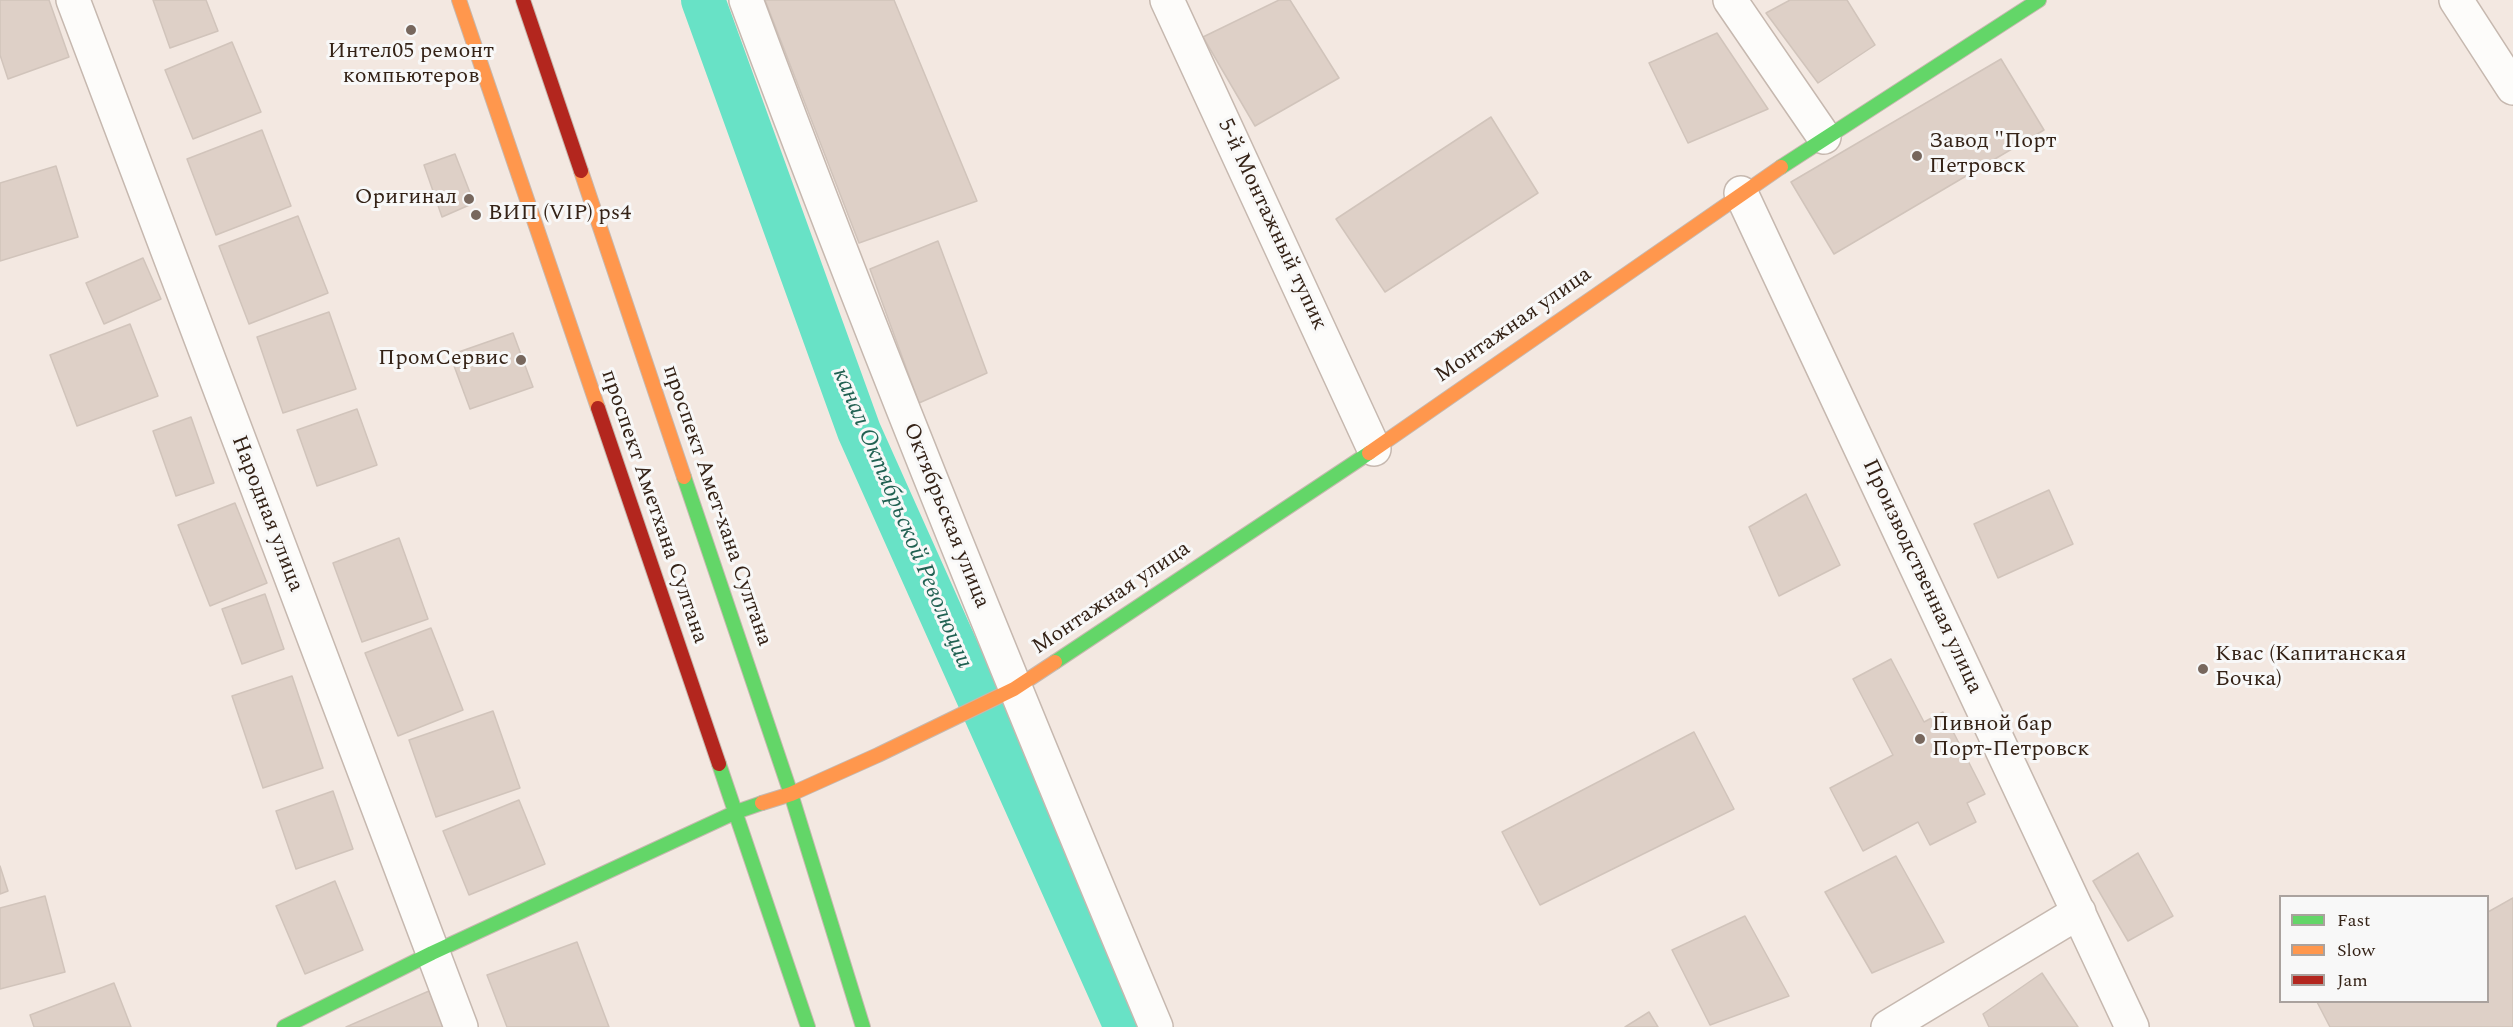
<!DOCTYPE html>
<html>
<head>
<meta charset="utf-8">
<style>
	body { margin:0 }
	#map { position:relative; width:2513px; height:1027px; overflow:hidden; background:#f3e8e1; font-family:Spectral,serif }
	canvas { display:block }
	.legend { position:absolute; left:2279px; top:895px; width:210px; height:108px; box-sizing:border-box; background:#f8f8f8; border:2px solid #aaa29e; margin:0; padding:8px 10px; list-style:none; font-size:18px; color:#342216 }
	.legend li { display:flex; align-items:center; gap:12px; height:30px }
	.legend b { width:30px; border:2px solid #aaa29e }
</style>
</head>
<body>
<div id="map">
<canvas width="2513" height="1027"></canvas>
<ul class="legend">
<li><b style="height:8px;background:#63d668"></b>Fast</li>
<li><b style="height:8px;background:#ff974d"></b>Slow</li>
<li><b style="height:8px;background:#b3261e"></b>Jam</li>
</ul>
</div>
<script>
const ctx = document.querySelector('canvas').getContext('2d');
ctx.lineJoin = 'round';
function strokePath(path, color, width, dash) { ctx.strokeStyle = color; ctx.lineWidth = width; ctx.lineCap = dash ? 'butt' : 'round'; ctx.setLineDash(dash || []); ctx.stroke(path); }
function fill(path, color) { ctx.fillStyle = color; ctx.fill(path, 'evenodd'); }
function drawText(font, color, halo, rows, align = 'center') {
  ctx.font = font + ' Spectral,serif'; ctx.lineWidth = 6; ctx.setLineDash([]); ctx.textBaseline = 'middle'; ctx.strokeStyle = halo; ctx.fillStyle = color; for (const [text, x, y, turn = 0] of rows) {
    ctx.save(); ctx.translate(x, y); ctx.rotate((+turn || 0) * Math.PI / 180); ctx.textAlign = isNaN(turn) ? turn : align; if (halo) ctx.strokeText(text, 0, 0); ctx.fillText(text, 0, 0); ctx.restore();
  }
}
strokePath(new Path2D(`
	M703,0L859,431L1126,1027`), '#68e2c6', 44);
const building = new Path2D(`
	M0,0H49L69,57L8,79L0,55Z
	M153,0H206L218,31L170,48Z
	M765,0H894L977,201L859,243Z
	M1279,0H1290L1339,78L1255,126L1203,37Z
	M1790,0H1847L1875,45L1818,83L1766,13Z
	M1717,33L1768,109L1688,143L1649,63Z
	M232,42L261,112L193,139L165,70Z
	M2001,59L2044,130L1834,254L1791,182Z
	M1491,117L1538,193L1385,292L1336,219Z
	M262,130L291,206L216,235L187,159Z
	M455,154L474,203L442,217L424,165Z
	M56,166L78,237L0,261V183Z
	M298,216L328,293L249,324L219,246Z
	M938,241L987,373L919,403L870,269Z
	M143,258L161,299L104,324L86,283Z
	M329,312L356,389L283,413L257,337Z
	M130,324L158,396L77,426L50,355Z
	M513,333L533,387L470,409L450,355Z
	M357,409L377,465L317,486L297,430Z
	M191,417L214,483L176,496L153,431Z
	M2049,490L2073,544L1998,578L1974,524Z
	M1806,494L1840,565L1779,596L1749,527Z
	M235,503L267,583L210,606L178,525Z
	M399,538L428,619L362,642L333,563Z
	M265,594L284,649L242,664L222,609Z
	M431,628L463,710L398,736L365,653Z
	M1891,659L1924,722L1943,712L1985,794L1967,803L1976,822L1930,845L1918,822L1863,851L1830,788L1893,755L1853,679Z
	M292,676L323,768L263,788L232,696Z
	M493,711L520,788L436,817L409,740Z
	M1694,732L1734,809L1540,905L1502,832Z
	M333,791L353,849L296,869L276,811Z
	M519,800L545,864L469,895L443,831Z
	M2138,853L2173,916L2128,941L2093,881Z
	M1896,856L1944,942L1872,973L1825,892Z
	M0,866L8,891L0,894Z
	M335,881L363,950L305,974L276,906Z
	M45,896L65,972L0,989V908Z
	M2513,898V1027H2330L2317,1002H2488V912Z
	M1745,916L1789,996L1710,1025L1672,950Z
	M577,942L609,1027H507L487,975Z
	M2042,973L2078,1027H1989L1983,1014Z
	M114,983L131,1027H34L30,1015Z
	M429,991L444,1027H346Z
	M1649,1012L1658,1027H1625Z`);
fill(building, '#ded0c7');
strokePath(building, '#d1c4bb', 1.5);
const street = new Path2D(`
	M73,0L461,1027
	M746,0C874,346 1013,687 1156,1027
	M1167,0L1374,449
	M1730,0L1824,137
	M2456,0L2513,88
	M1741,193L2132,1027
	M1888,1027L2079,912`);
const fast = new Path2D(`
	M1781,167L2039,0
	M684,477L791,794L863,1027
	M1055,662L1369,453
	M719,764L808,1027
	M284,1027L432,953L736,812L762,803`);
const slow = new Path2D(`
	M459,0L598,408
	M581,171L684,477
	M1369,453L1781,167
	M762,803L791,794L878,755L1014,689L1055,662`);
const jam = new Path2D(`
	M523,0L581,171
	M598,408L719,764`);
strokePath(street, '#c6b8af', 36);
strokePath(fast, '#c6b8af', 16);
strokePath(slow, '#c6b8af', 16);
strokePath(jam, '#c6b8af', 16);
strokePath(street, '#fdfcfa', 33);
strokePath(fast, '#63d668', 14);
strokePath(slow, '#ff974d', 14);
strokePath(jam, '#b3261e', 14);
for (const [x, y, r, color] of [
	[411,30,6,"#77675d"],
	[1917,156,6,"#77675d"],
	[469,199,6,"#77675d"],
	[476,215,6,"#77675d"],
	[521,360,6,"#77675d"],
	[2203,669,6,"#77675d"],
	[1920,739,6,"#77675d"]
]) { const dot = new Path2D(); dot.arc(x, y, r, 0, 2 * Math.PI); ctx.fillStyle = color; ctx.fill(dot); strokePath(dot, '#f8f8f8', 2); }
drawText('22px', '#342216', '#f8f8f8', [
	["Интел05 ремонт",411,53,"center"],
	["компьютеров",411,78,"center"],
	["Завод \"Порт",1929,143],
	["Петровск",1929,168],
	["Оригинал",457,199,"right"],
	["ВИП (VIP) ps4",488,215],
	["ПромСервис",509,360,"right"],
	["Квас (Капитанская",2215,656],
	["Бочка)",2215,681],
	["Пивной бар",1932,726],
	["Порт-Петровск",1932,751]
], 'left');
drawText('22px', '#342216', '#f8f8f8', [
	["5-й Монтажный тупик",1271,225,65],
	["Монтажная улица",1514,326,-35],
	["проспект Амет-хана Султана",716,506,71],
	["проспект Аметхана Султана",653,507,71],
	["Народная улица",266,514,69],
	["Октябрьская улица",945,516,68],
	["Производственная улица",1921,577,65],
	["Монтажная улица",1112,599,-34]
]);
drawText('italic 24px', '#216152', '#f8f8f8', [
	["канал Октябрьской Революции",901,519,67]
]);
</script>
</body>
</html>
